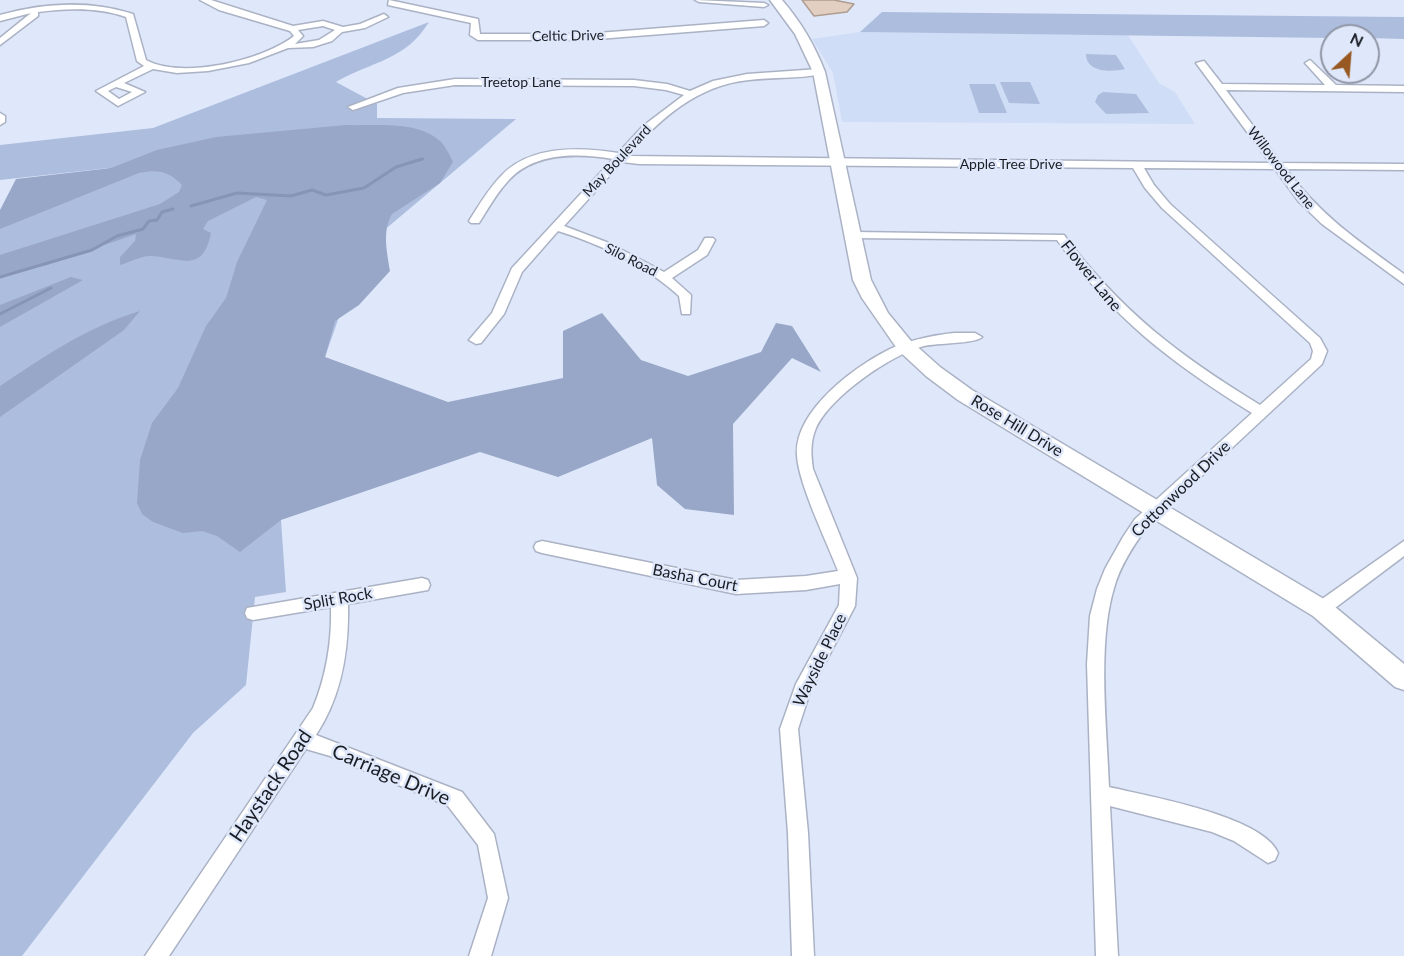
<!DOCTYPE html>
<html>
<head>
<meta charset="utf-8">
<style>
	body { margin:0 }
	#map { position:relative; width:1404px; height:956px; overflow:hidden; background:#dfe8fb; font-family:Lato,sans-serif }
	canvas { display:block }
	.north { position:absolute; left:1320px; top:24px; width:60px; height:60px; box-sizing:border-box; background:#dfe8fb; border:2px solid #9096a5; border-radius:50%; rotate:26deg; font-size:16px; font-weight:700; line-height:24px; text-align:center; color:#191c23 }
	.north::after { content:''; display:block; margin:auto; width:21px; height:27px; background:#985821; clip-path:polygon(50% 0,100% 100%,50% 72%,0 100%) }
</style>
</head>
<body>
<div id="map">
<canvas width="1404" height="956"></canvas>
<div class="north">N</div>
</div>
<script>
const ctx = document.querySelector('canvas').getContext('2d');
ctx.lineJoin = 'round';
function fill(path, color) { ctx.fillStyle = color; ctx.fill(path, 'evenodd'); }
function strokePath(path, color, width, dash) { ctx.strokeStyle = color; ctx.lineWidth = width; ctx.lineCap = dash ? 'butt' : 'round'; ctx.setLineDash(dash || []); ctx.stroke(path); }
function drawText(font, color, halo, rows, align = 'center') {
  ctx.font = font + ' Lato,sans-serif'; ctx.lineWidth = 5; ctx.setLineDash([]); ctx.textBaseline = 'middle'; ctx.strokeStyle = halo; ctx.fillStyle = color; for (const [text, x, y, turn = 0] of rows) {
    ctx.save(); ctx.translate(x, y); ctx.rotate((+turn || 0) * Math.PI / 180); ctx.textAlign = isNaN(turn) ? turn : align; if (halo) ctx.strokeText(text, 0, 0); ctx.fillText(text, 0, 0); ctx.restore();
  }
}
fill(new Path2D(`
	M860,32L1128,35L1159,83L1175,92L1195,124L842,122L833,73L812,39Z`), '#d0ddf6');
fill(new Path2D(`
	M882,12L1404,17V39L1368,38V36L1332,38L860,32Z
	M429,22C405,61 372,61 336,82L377,104V118L516,119L363,248L325,357L281,520L286,592L255,597L246,685L193,733L22,956H0V216L109,168L0,180V145L153,128Z
	M1086,54L1116,55L1125,69C1112,72 1086,73 1086,54Z
	M1000,82H1030L1040,104L1009,103Z
	M969,84H995L1007,113H979Z
	M1103,92L1136,94L1149,113L1106,114L1095,102L1098,95Z`), '#adbdde');
fill(new Path2D(`
	M346,125C375,126 419,120 441,142C446,147 450,156 453,162L440,183L392,214C382,231 387,252 390,271L359,305L335,321L325,357L448,402L563,378V331L602,313L641,360L688,376L761,352L776,323L792,326L821,372L792,358L733,424L734,515L685,509L657,485L652,438L558,477L480,452L281,520L240,552L217,536L202,531L183,533L153,522L142,514L137,503L140,460L152,423L178,388L206,326L226,298L237,262L267,200L256,197L208,221L203,229L211,233C203,274 181,258 152,256C143,255 130,262 120,265V257L135,241L136,234L47,265L0,276V255L160,204L179,192L182,185C169,171 157,169 139,173L0,229V210L16,179L111,168L157,150L216,137Z
	M71,277L83,280L0,327V305Z
	M140,311L124,330L0,417V386C47,355 85,328 140,311Z`), '#98a7c7');
strokePath(new Path2D(`
	M417,161L423,159`), '#8795b5', 2);
strokePath(new Path2D(`
	M191,206L237,193L291,196L312,190L326,195L364,188L396,167L422,159
	M0,277L92,250L117,236L143,229L149,221L157,220L162,212L173,209
	M0,314L51,288`), '#8795b5', 3);
const building = new Path2D(`
	M802,0H834L854,4L847,12L814,16Z`);
fill(building, '#e2cfc2');
strokePath(building, '#ad9c8f', 1.5);
const street = new Path2D(`
	M200,0H211L293,26L323,21L343,27L360,24L384,14L388,17L365,28L342,32L332,41L313,47L288,48L249,63L208,71L177,73L153,69L124,83L145,92L118,106L96,91L144,66L137,61L126,17C98,7 68,8 38,12V16L0,45V38L31,13L0,21V15C43,3 90,0 133,14L146,60C182,80 264,60 294,36L290,31L219,10ZM323,26L335,30L319,40L295,44L303,36L298,30ZM116,87L132,92L119,99L108,91Z
	M389,0L478,19L480,34H585L764,20L768,23L764,26L585,40H478L470,35L471,23L388,5Z
	M695,0L764,3L768,5L764,7L699,2Z
	M1310,60L1336,85L1404,86V92L1226,90L1281,163L1404,164V170L1286,169C1321,216 1357,240 1404,274V284L1322,224L1299,202L1275,169L1144,168L1154,185L1170,204L1320,338L1327,351L1322,364L1147,527C1133,546 1120,566 1114,588C1097,644 1107,728 1109,787C1147,796 1263,816 1278,853L1275,860L1268,863L1234,841L1212,832L1110,806L1118,956H1096L1087,664L1090,616L1097,589L1105,569L1123,537L1135,519L1252,413C1172,363 1112,318 1057,240L853,238L847,235L853,232L1064,235C1120,311 1180,356 1260,405L1311,359L1313,351L1310,343L1162,208L1145,188L1133,168L639,164L622,162L564,226L609,243L664,272L698,250L705,238H713L715,240L707,255L672,278L691,295L690,314H682L679,296C647,266 600,244 558,231L522,272L504,314L481,343L476,344L469,340L492,313L512,268L613,159C577,153 534,152 508,181C496,194 488,209 479,223H471L469,221C479,205 489,188 502,175C531,145 580,147 618,153L643,126L684,95L666,90L634,86L455,85L403,93L353,110L348,107L398,88L455,79L634,80L667,84L690,91L713,81L747,74L819,69L822,70V74C798,79 773,77 749,80C697,85 660,119 627,156L1270,163L1196,63L1204,61L1222,84L1325,85L1305,63Z
	M0,113L5,116V122L0,125Z
	M954,333H975L982,337C975,344 936,343 924,346C890,355 830,397 816,428C810,442 811,455 813,469L857,578L855,606L810,692L798,729L808,833L814,956H792L788,833L780,729L796,684L839,605L840,584L806,590L736,594L542,553L536,551L534,547L536,543L542,541L736,580L806,576L838,571C827,542 798,483 797,455C794,410 859,362 897,346C915,339 935,335 954,333Z
	M1404,541V556L1327,614L1321,616L1315,614L1313,609L1315,604Z
	M422,578L428,580L430,585L428,590L348,604C349,650 342,696 316,735L462,792L494,834L508,898L491,956H469L488,898L478,845L448,806L330,756L306,749L169,956H145L313,708C326,676 332,642 331,607L253,620L247,618L245,613L247,608Z`);
const secondary = new Path2D(`
	M770,0H782C801,22 815,46 825,72L871,280L888,313L911,341L940,367L972,390L1329,602L1404,664V690L1395,687L1313,616L958,400L926,376L898,350L862,298L853,280L813,72L795,34Z`);
strokePath(street, '#aab2c4', 3);
strokePath(secondary, '#aab2c4', 3);
fill(street, '#fff');
fill(secondary, '#fff');
drawText('14px', '#191c23', '#dfe8fb', [
	["Celtic Drive",568,36,-1],
	["Treetop Lane",521,82],
	["May Boulevard",617,161,-47],
	["Apple Tree Drive",1011,164],
	["Willowood Lane",1281,168,52],
	["Silo Road",631,260,27]
]);
drawText('16px', '#191c23', '#dfe8fb', [
	["Flower Lane",1091,276,51],
	["Rose Hill Drive",1017,426,31],
	["Cottonwood Drive",1181,489,-44],
	["Basha Court",695,578,11],
	["Split Rock",338,599,-10],
	["Wayside Place",820,660,-64]
]);
drawText('20px', '#191c23', '#dfe8fb', [
	["Carriage Drive",391,775,23],
	["Haystack Road",271,786,-56]
]);
</script>
</body>
</html>
